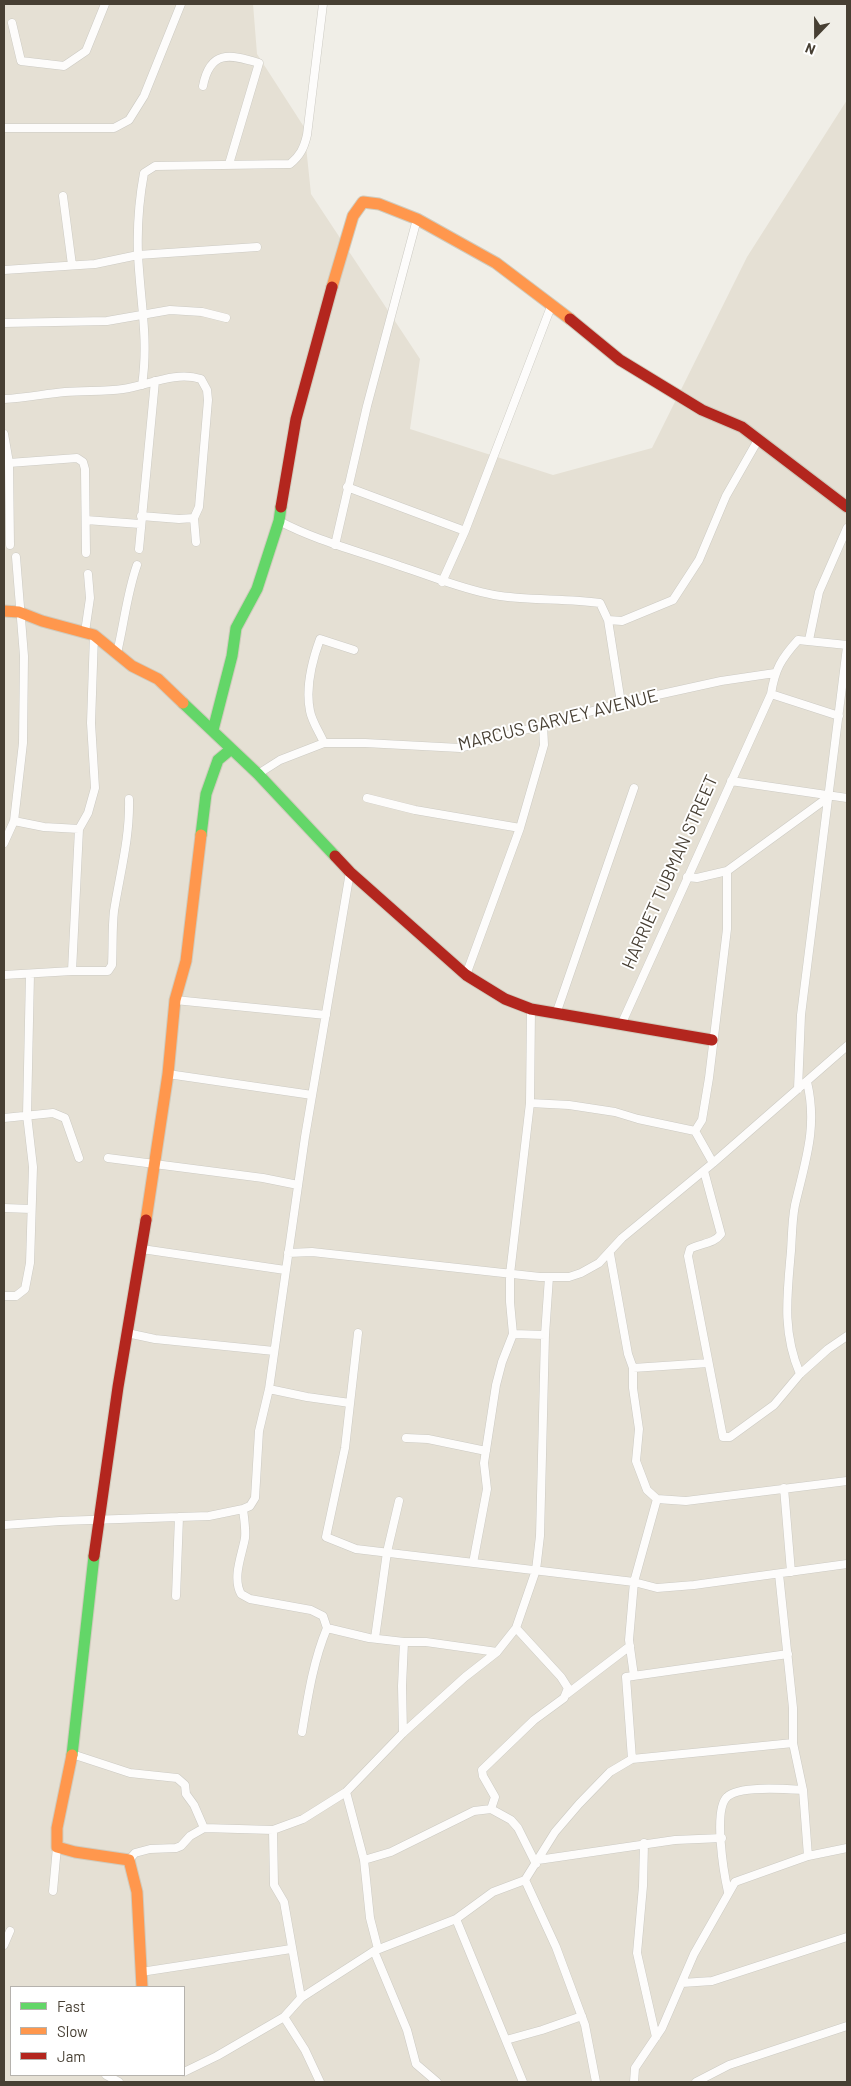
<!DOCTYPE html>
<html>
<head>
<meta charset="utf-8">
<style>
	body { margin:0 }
	#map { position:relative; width:851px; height:2086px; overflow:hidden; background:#f0eee7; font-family:Barlow,sans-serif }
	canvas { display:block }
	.frame { position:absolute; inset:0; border:5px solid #473f33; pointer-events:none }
	.legend { position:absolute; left:10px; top:1986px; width:175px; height:90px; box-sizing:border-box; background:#fff; border:1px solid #b5b2ad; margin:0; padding:6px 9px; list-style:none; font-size:15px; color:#473f33 }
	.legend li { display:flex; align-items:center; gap:10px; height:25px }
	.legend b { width:25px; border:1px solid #b5b2ad }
	.north { position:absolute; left:791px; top:10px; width:50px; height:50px; -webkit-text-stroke:4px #fff; paint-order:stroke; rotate:202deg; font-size:14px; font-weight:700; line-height:20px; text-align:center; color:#473f33 }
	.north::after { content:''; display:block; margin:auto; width:18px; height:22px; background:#473f33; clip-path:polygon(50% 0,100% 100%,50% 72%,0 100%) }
</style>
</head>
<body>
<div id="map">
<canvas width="851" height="2086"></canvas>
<div class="frame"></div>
<ul class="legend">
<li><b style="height:6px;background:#63d668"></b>Fast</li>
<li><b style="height:6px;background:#ff974d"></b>Slow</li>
<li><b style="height:6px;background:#b3261e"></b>Jam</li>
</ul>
<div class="north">N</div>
</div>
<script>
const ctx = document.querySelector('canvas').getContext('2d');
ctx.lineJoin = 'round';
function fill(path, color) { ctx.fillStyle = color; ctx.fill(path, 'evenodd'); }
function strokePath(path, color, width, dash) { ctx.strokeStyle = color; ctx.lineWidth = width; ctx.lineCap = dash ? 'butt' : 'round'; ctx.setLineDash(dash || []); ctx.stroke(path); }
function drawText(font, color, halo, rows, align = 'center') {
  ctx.font = font + ' Barlow,sans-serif'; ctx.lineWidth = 4; ctx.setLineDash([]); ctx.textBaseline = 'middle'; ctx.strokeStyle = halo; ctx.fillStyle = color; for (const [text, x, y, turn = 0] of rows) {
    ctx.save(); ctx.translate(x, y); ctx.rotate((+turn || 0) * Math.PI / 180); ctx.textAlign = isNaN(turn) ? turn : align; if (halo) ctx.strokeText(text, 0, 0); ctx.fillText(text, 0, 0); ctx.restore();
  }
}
fill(new Path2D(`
	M4,4H253L257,54L304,127L311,194L420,359L410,429L553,475L652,448L747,257L847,100V2082H4ZM11,1987H184V2075H11Z`), '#e5e0d4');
const street = new Path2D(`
	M12,23L21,61L64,66L86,51L105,4
	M203,86C210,50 229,54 259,63L229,164
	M4,128H114L129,120L144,96L181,4
	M63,196L72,265
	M4,270L95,264L138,255L257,247
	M4,323L107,321L170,310L202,312L226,318
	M142,385C149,340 140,299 138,254C137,227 139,200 144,173L155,166L290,164C300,156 304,148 307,135L323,4
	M4,399C25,398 44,394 65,392C84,390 103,392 123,389C149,385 175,371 201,379L207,390L208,400L199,507L194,518L196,542
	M4,434L9,463L10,545
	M9,463L77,458L83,462L85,469L86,553
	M347,487L465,531
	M141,516L179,519L194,518
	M86,520L140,524
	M279,521C317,541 358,551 400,566C431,576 461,589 494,595C527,601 566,598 600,603L608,620L621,703
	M335,545L367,406L417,219
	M139,549L155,381
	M442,582L465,531L552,304
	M608,620L622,621L673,600L699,560L726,496L758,440
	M85,632L90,598L88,574
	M809,640L819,592L847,528
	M117,653C124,624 127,593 137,565
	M771,694L839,716
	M324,743C320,733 312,722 310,711C305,687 312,661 320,639L354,650
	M258,774L280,760L324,743H365L460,748L621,703L721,681L775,673
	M731,781L847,798
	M367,798L415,810L520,828
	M14,821L44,827L79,829
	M4,843L14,821L23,743L24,656L16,557
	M687,877L697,878L727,871L830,796
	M72,971L79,829L88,813L95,788L91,723L94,635
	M4,975L72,971H108L112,965C113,947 112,928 114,911C120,873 130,838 129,799
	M466,975L520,828L544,745L543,725
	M175,1000L326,1015
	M556,1014L634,788
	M621,1025L771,694C775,669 781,659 798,640L847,645
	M168,1074L312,1095
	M798,1089L801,1015L847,647
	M530,1103L569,1105L615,1112L638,1119L695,1131L713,1163
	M4,1118L53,1113L65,1118L79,1158
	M695,1131L702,1120L709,1078L727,929V871
	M108,1158L263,1178L298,1185
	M704,1171L721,1234C714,1244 701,1243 690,1249L688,1256L723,1437H730L774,1405L800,1374L828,1349L847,1336
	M4,1208L31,1209
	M142,1249L285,1270
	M288,1253L312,1252L540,1277H569L581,1273L599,1263L622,1238L713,1163L847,1046
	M610,1254L628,1354L633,1368V1388L639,1429L636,1461L647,1490L657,1499L634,1582L629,1640L634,1676
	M4,1296H16L25,1289L30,1263L33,1167L27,1115L30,974
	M127,1333L155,1339L274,1351
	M358,1333L345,1448L326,1537L356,1549L634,1582L657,1588L694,1585L847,1564
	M513,1334L545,1335
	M633,1368L708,1363
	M800,1374C782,1332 787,1296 791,1251C792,1236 792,1220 795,1205C805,1162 818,1127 807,1082
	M269,1389L307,1397L350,1403
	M406,1438L428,1439L486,1451
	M784,1488L791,1572
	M657,1499L686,1501L847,1481
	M243,1509C244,1518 246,1529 245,1538C242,1555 232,1577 241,1594L250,1599L311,1610L323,1616L327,1628L369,1638L404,1642H426L497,1652
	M4,1525L60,1521L209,1516L243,1509L250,1506L255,1498L259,1431L269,1389L305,1137L350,872
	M473,1563L487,1489L484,1463L496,1385L502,1362L513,1334L510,1302V1274L530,1103L531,1009
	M779,1574L793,1708V1743L803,1790L808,1856
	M176,1596L179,1517
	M375,1638L387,1552L399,1501
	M567,1694L630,1646
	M302,1732C308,1696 313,1662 327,1628
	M403,1733L402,1686L404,1642
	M72,1754L130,1773L177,1778L185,1785L186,1794L194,1805L204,1828
	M632,1759L626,1677L788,1654
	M346,1792L364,1860L370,1918L378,1949
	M491,1809L495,1797L483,1776L482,1770L534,1720L564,1698L568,1688L561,1677L516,1628
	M273,1830L274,1885L284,1902L301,1998
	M644,1843L643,1886L637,1953L656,2037
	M129,1860L135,1853L150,1849L176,1848L181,1846L190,1836L204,1828L273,1830L303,1819L346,1792L403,1733L465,1677L497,1652L516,1628L536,1570L540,1536L545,1335L549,1277
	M364,1860L391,1852L474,1811L491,1809L511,1820L518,1828L536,1864
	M538,1860L675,1840L722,1838
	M525,1880L556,1947L585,2025L596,2082
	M53,1891L57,1847
	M728,1892C724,1874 713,1810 727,1797C739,1785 787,1789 803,1790
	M456,1919L523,2082
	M4,1945L10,1931
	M374,1951L407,2030L416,2064L437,2082
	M141,1972L291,1949
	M682,1983L712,1981L847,1937
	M284,2017L305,2050L320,2082
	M506,2040L542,2030L582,2016
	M184,2072L217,2056L284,2017L301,1998L374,1951L456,1919L493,1892L525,1880L555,1832L579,1804L610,1772L632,1759L793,1743
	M106,2075L119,2082
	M634,2082L635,2068L662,2028L694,1954L735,1882L808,1856L847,1848
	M696,2082L729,2065L847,2026`);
const fast = new Path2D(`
	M183,703L258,774L335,856
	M213,730L232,656L236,628L257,589L279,521L281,507
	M201,835L206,794L218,760L230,750
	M72,1755L94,1556`);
const slow = new Path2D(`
	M332,287L353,216L363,202L379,204L417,219L496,263L570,319
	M4,611L19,612L42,621L94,635L132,666L158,679L183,703
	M146,1220L168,1074L175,1000L186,961L201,835
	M72,1755L57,1828V1847L75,1852L129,1860L137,1892L142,1987`);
const jam = new Path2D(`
	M570,319L620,360L702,410L742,427L847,507
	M281,507L296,419L332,287
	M335,856L350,872L466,975L505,999L531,1009L712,1040
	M94,1556L118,1387L146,1220`);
strokePath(street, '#cccac3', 9);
strokePath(fast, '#d0cbbd', 13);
strokePath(slow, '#d0cbbd', 13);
strokePath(jam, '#d0cbbd', 13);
strokePath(street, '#fdfcfb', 8);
strokePath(fast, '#63d668', 11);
strokePath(slow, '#ff974d', 11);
strokePath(jam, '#b3261e', 11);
drawText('18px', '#473f33', '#fff', [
	["MARCUS GARVEY AVENUE",558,720,-14],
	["HARRIET TUBMAN STREET",670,872,-66]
]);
</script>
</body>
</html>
